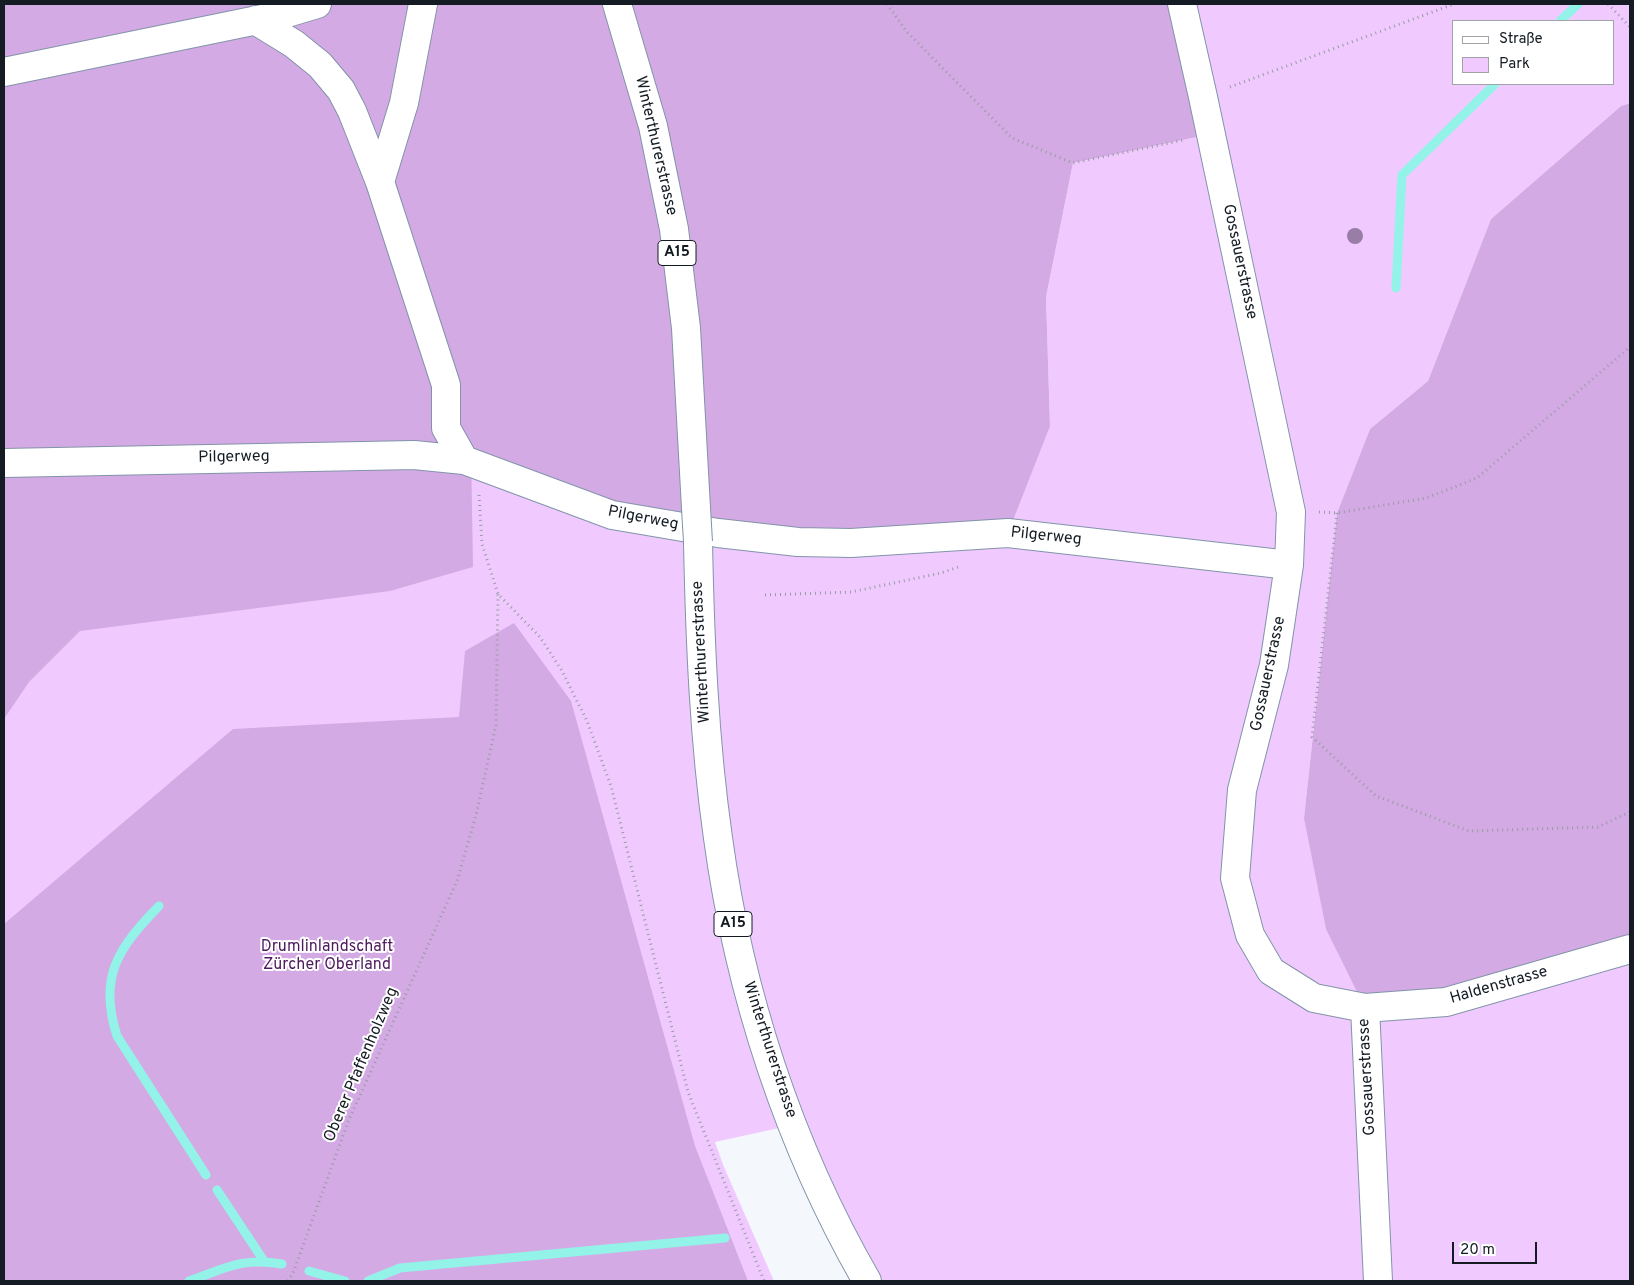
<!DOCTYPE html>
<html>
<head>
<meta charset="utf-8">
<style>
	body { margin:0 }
	#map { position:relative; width:1634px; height:1285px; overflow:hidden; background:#f4f8fd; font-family:Overpass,sans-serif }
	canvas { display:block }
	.frame { position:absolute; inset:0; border:5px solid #141b23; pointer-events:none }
	.legend { position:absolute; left:1452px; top:20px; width:162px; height:65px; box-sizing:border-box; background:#fff; border:1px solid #a1a4a7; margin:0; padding:6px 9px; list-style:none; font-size:15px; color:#141b23 }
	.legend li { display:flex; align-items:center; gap:10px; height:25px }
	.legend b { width:25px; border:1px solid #a1a4a7 }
	.scale { position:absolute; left:1452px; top:1242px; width:85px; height:22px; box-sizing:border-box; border:2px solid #141b23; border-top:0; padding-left:6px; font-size:15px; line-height:18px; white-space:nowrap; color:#141b23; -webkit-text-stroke:4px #fff; paint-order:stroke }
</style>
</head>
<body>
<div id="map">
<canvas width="1634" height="1285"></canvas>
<div class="frame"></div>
<ul class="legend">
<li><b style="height:6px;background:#fff"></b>Straße</li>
<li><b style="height:14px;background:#f0cafe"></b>Park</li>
</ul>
<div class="scale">20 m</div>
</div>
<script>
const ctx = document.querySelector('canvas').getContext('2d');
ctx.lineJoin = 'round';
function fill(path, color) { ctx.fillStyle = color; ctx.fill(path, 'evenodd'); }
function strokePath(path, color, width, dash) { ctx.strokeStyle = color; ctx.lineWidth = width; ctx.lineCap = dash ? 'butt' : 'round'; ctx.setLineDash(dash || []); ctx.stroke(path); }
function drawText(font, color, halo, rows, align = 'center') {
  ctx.font = font + ' Overpass,sans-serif'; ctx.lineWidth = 4; ctx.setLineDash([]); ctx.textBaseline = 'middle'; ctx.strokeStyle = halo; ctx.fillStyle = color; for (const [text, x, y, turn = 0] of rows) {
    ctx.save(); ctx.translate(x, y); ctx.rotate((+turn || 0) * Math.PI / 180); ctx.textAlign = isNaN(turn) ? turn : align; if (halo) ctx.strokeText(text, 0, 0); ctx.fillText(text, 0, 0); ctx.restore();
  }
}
fill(new Path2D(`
	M1182,4H1630V103L1621,106L1491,219L1428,381L1370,429L1337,513L1304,818L1630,949V1281H867L793,1125L715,1142L724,1167L774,1281H4V468L472,524L470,447L674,525L1050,426L1046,297L1073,163L1211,134ZM1453,21H1613V84H1453Z`), '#f0cafe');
fill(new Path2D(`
	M4,4H1182L1211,134L1073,163L1046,297L1050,426L1008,533L851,543L674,525L471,447L473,567L390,591L80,631L29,682L4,719Z
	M1630,103V949L1365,1008L1326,929L1304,818L1337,513L1370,429L1428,381L1491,219L1621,106Z
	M514,623L571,701L695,1146L748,1281H4V924L233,729L459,717L465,651Z`), '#d4aae4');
strokePath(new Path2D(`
	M1560,21L1578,4
	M1396,288L1402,175L1495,84
	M159,906C118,948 98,977 117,1036L206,1175
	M217,1190L264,1261
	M309,1271L345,1281
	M189,1281C226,1268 242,1257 282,1264
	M368,1281L400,1268L725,1238`), '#93f3e8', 9);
const minor = new Path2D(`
	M1182,4L1203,97L1291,512L1289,565L1274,665L1242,790L1235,878L1250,935L1271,971L1314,998L1365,1008L1446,1002L1630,949
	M255,20L294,44L320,65L341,90L352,111L380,182L446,385V428L464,460
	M4,72L277,16L317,4
	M380,182L404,103L423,4
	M4,463L414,455L464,460L612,515L718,533L798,542L851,543L1008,533L1289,565
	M1365,1008L1378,1281`);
const highway = new Path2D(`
	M617,4L653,126L674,229L686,328L696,508
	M698,542C700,641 704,740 718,838C739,992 789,1146 867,1281`);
strokePath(minor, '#8194a9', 30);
strokePath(highway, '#8194a9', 30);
strokePath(new Path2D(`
	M887,4L907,32L1012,138L1073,163L1184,140
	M1608,4L1630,27
	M1230,87L1454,4
	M479,495L482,544L498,594L540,637L562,671L587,721L611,786L688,1092L764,1281
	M1319,512L1337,513L1426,498L1477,478L1630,347
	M1337,513L1312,737L1376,796L1469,831L1598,827L1630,812
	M765,595L851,592L941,573L961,566
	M288,1281L293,1273L348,1122L457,881L476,815L496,725L498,594`), '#979ca3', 3, [1, 4]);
strokePath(minor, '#fff', 28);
strokePath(highway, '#fff', 28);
const highwayBridge = new Path2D(`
	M696,508L698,542`);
strokePath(highwayBridge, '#8194a9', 30, []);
strokePath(highwayBridge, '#fff', 28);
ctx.fillStyle = '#987ea6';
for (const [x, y] of [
	[1355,236]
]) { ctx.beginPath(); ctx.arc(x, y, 8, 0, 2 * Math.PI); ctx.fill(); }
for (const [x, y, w] of [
	[677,253,38],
	[733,924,38]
]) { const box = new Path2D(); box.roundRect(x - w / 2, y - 12.5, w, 25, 4); ctx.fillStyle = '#fff'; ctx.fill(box); strokePath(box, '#141b23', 1); }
drawText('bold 15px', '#141b23', null, [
	["A15",677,253],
	["A15",733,924]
]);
drawText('16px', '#141b23', '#fff', [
	["Winterthurerstrasse",655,146,77],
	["Gossauerstrasse",1239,262,78],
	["Pilgerweg",234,458,-1],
	["Pilgerweg",643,519,11],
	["Pilgerweg",1046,537,6],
	["Winterthurerstrasse",702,652,-93],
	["Gossauerstrasse",1269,674,-78],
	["Haldenstrasse",1499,986,-16],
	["Winterthurerstrasse",769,1050,72],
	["Oberer Pfaffenholzweg",362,1065,-67],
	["Gossauerstrasse",1368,1077,-93]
]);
drawText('16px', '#4d1a5e', '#fff', [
	["Drumlinlandschaft",327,948],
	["Zürcher Oberland",327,966]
]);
</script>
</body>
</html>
